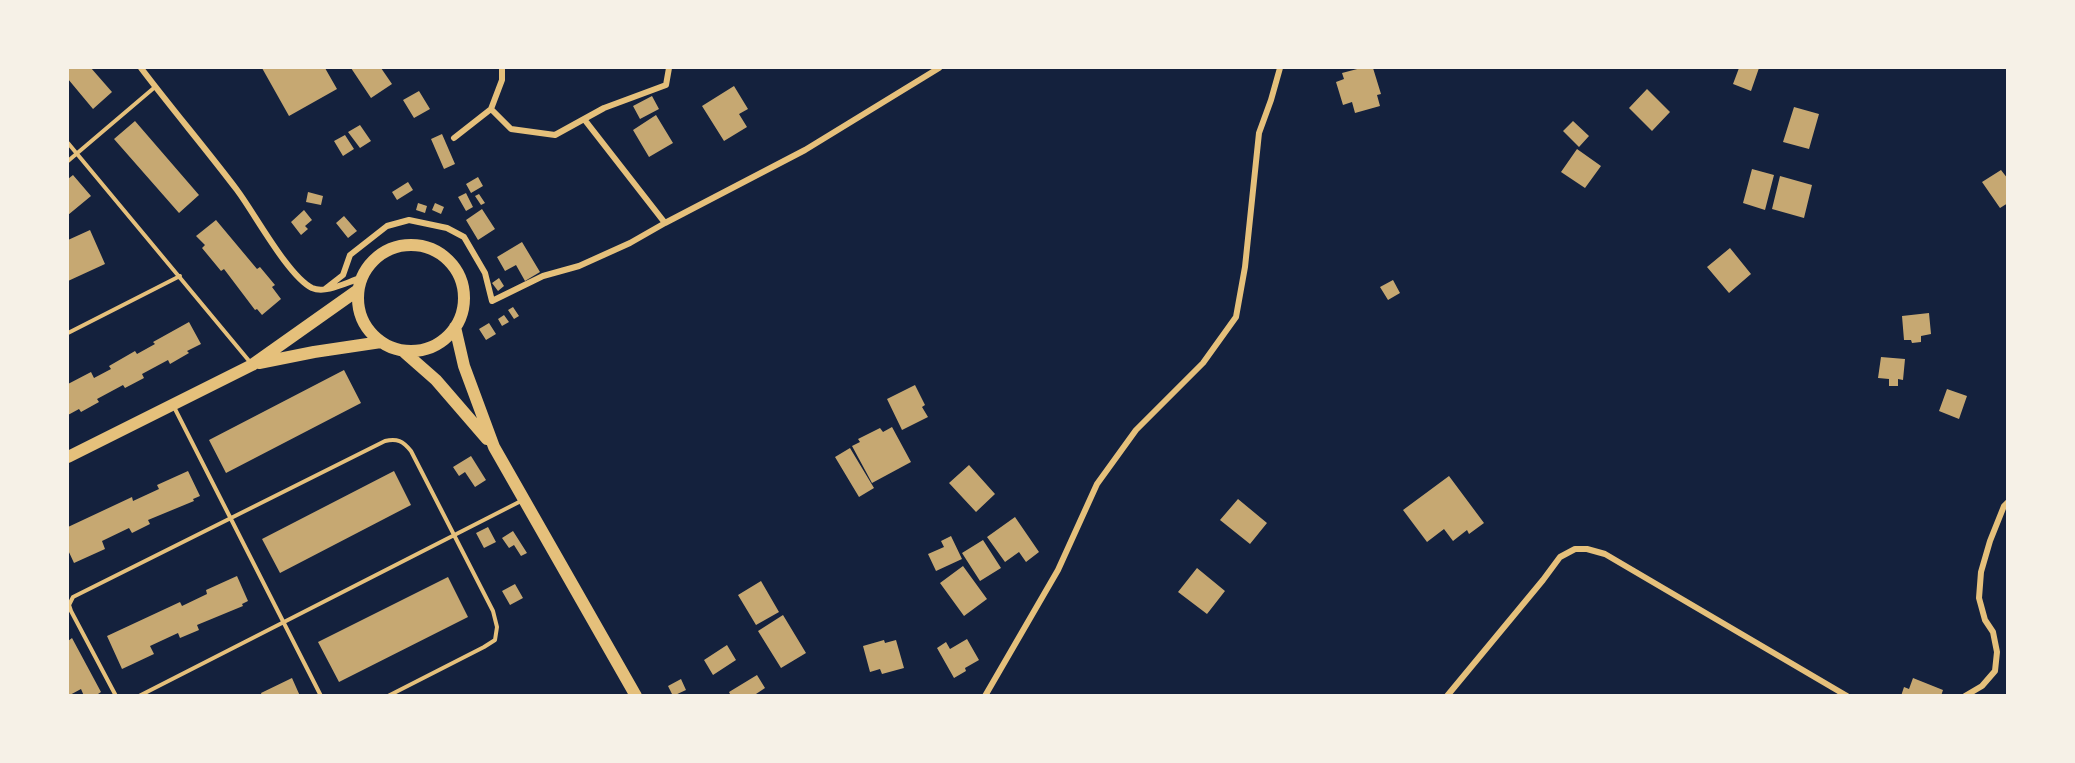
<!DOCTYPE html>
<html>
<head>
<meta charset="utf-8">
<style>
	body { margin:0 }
	#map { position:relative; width:2075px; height:763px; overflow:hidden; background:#14213d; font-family:"Libre Baskerville",serif }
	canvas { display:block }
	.frame { position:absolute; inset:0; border:69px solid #f6f1e7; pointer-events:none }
</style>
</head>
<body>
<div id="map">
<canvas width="2075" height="763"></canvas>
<div class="frame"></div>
</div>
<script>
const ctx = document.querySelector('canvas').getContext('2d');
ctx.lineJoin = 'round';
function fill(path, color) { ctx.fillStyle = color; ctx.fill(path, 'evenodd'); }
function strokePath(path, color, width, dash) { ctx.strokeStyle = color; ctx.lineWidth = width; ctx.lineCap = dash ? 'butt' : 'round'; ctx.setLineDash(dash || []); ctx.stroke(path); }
fill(new Path2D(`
	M68,68H91L112,92L93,109L68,79Z
	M262,68H325L337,89L289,116Z
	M351,68H381L392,84L371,98Z
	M1361,68H1373L1381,94L1377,95L1380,106L1355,113L1352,102L1343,105L1336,82L1344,79L1342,73Z
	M1739,68H1759L1751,91L1733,84Z
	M734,86L748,109L739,114L747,127L724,141L702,106Z
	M1647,89L1670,112L1652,131L1629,108Z
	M419,91L430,109L414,118L403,100Z
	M652,96L659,109L640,119L633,106Z
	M1794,107L1819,114L1809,149L1783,142Z
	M656,115L673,143L649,157L633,130Z
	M135,121L199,195L179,213L114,139Z
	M1573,121L1589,136L1579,147L1563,131Z
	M360,125L371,141L360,148L348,132Z
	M442,134L455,164L444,169L431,139Z
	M345,135L354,149L343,156L334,141Z
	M1577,149L1601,166L1585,188L1561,172Z
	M1752,169L1774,175L1765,210L1743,203Z
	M2001,170L2008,179V203L2000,208L1982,182Z
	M73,175L91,196L68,215V179Z
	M1780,176L1812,185L1804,218L1772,209Z
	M478,177L483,186L471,193L466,184Z
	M408,182L413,190L397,200L392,192Z
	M308,192L323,196L321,205L306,202Z
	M466,193L473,207L466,211L458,197Z
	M479,194L485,203L481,205L475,196Z
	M418,203L427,206L425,213L416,210Z
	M435,203L444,207L441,214L432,210Z
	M482,209L495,229L478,240L466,220Z
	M304,210L312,220L305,226L308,229L301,235L291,222Z
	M344,216L357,231L348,238L336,223Z
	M216,220L257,269L260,267L275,285L272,287L281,299L262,315L257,309L255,310L224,269L221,271L202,248L205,245L196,236Z
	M90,230L105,264L68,281V240Z
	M522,242L540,272L525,281L516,265L505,271L497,257Z
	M1730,248L1751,274L1729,293L1707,267Z
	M499,278L504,286L498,291L492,283Z
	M1393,280L1400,293L1388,300L1380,287Z
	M513,307L519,316L514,319L508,310Z
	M1929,313L1931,334L1921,336V342L1912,343L1911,340H1904L1902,316Z
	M504,315L509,322L502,326L498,319Z
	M189,322L201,344L187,351L189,353L170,364L168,360L142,374L144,378L125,388L123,385L97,399L99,402L81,412L79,409L68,415V384L91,372L94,378L111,369L109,366L135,351L137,354L155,344L153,342Z
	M489,323L496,334L486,340L479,329Z
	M1881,357L1905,359L1903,380L1898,379V386H1889V379L1878,378Z
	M344,370L361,403L226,473L209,440Z
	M915,385L925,405L922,407L928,417L902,430L887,399Z
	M1947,389L1967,396L1959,419L1939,411Z
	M892,427L911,462L872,483L852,446L860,442L858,439L880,428L883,432Z
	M850,448L874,488L859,497L835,457Z
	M471,456L486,480L475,487L465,472L459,476L453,467Z
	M969,465L995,494L976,512L949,483Z
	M188,471L200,496L193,499L194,501L148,520L150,524L132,533L129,528L102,541L105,549L74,563L68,550V527L132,497L133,501L159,489L157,485Z
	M394,471L411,505L280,573L262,539Z
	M1449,476L1484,523L1469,534L1467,530L1453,541L1444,529L1427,542L1403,510Z
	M1238,499L1267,523L1250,544L1220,520Z
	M1015,517L1039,552L1026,562L1019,552L1005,562L987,537Z
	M488,527L496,542L484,548L476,533Z
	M513,531L527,553L521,556L514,545L509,548L502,538Z
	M951,536L962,559L936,571L928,554L944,547L941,541Z
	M983,540L1001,568L980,581L962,553Z
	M963,566L987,599L964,616L940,583Z
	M1197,568L1225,591L1207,614L1178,592Z
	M237,576L248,601L242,604L243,606L197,625L199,630L180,638L178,633L150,646L154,654L122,669L107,636L180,602L182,606L207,594L206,590Z
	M448,577L468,617L339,682L318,642Z
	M761,581L779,612L756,625L738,595Z
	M515,584L523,598L510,605L502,591Z
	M783,615L806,653L781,668L758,631Z
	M72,638L101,692L95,696H84L81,689L68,696V641Z
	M967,639L979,660L965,668L966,671L954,678L937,648L946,642L950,649Z
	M884,640L885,643L896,640L904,668L882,674L880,669L870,672L863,646Z
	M727,645L736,660L713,675L704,660Z
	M757,675L765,688L753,696H731L729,692Z
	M292,678L300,696H262L261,693Z
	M1913,678L1943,690L1941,696H1901L1904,687L1909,689Z
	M681,679L686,690L673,696L668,686Z`), '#c6a872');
strokePath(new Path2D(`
	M68,143L250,362
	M68,161L155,87
	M68,333L180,276
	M174,407L321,696
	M116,696L71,611L69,605L73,597L385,441C397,438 403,441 411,451L493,611L497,627L495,640L484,647L388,696
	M139,696L521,501`), '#e5c07b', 4);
strokePath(new Path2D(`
	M141,68C172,109 206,149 237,190C255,214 288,276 312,288C326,294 347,282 361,278
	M491,109L511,129L555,135L604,108L666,85L669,68
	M584,119L665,223
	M454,138L491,109L502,80V68
	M325,289L343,275L350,255L387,226L409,220L447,228L464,237L485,273L492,301L543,276L579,266L630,243L665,223L805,150L939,68
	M985,696L1058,570L1097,484L1136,430L1203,363L1236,317L1245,267L1259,133L1271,100L1280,68
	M1447,696L1543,580L1560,557L1575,549H1587L1605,554L1847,696
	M1965,696L1982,686L1995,671L1997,652L1993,632L1985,620L1979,598L1981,572L1990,541L2004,506L2008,502`), '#e5c07b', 6);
strokePath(new Path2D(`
	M358 298a53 53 0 1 1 106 0a53 53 0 1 1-106 0Z
	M455,327L464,366L494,447L636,696
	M403,351L436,380L487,439
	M259,363L314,352L381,342
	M68,457L252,365L358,290`), '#e5c07b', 12);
</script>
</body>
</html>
